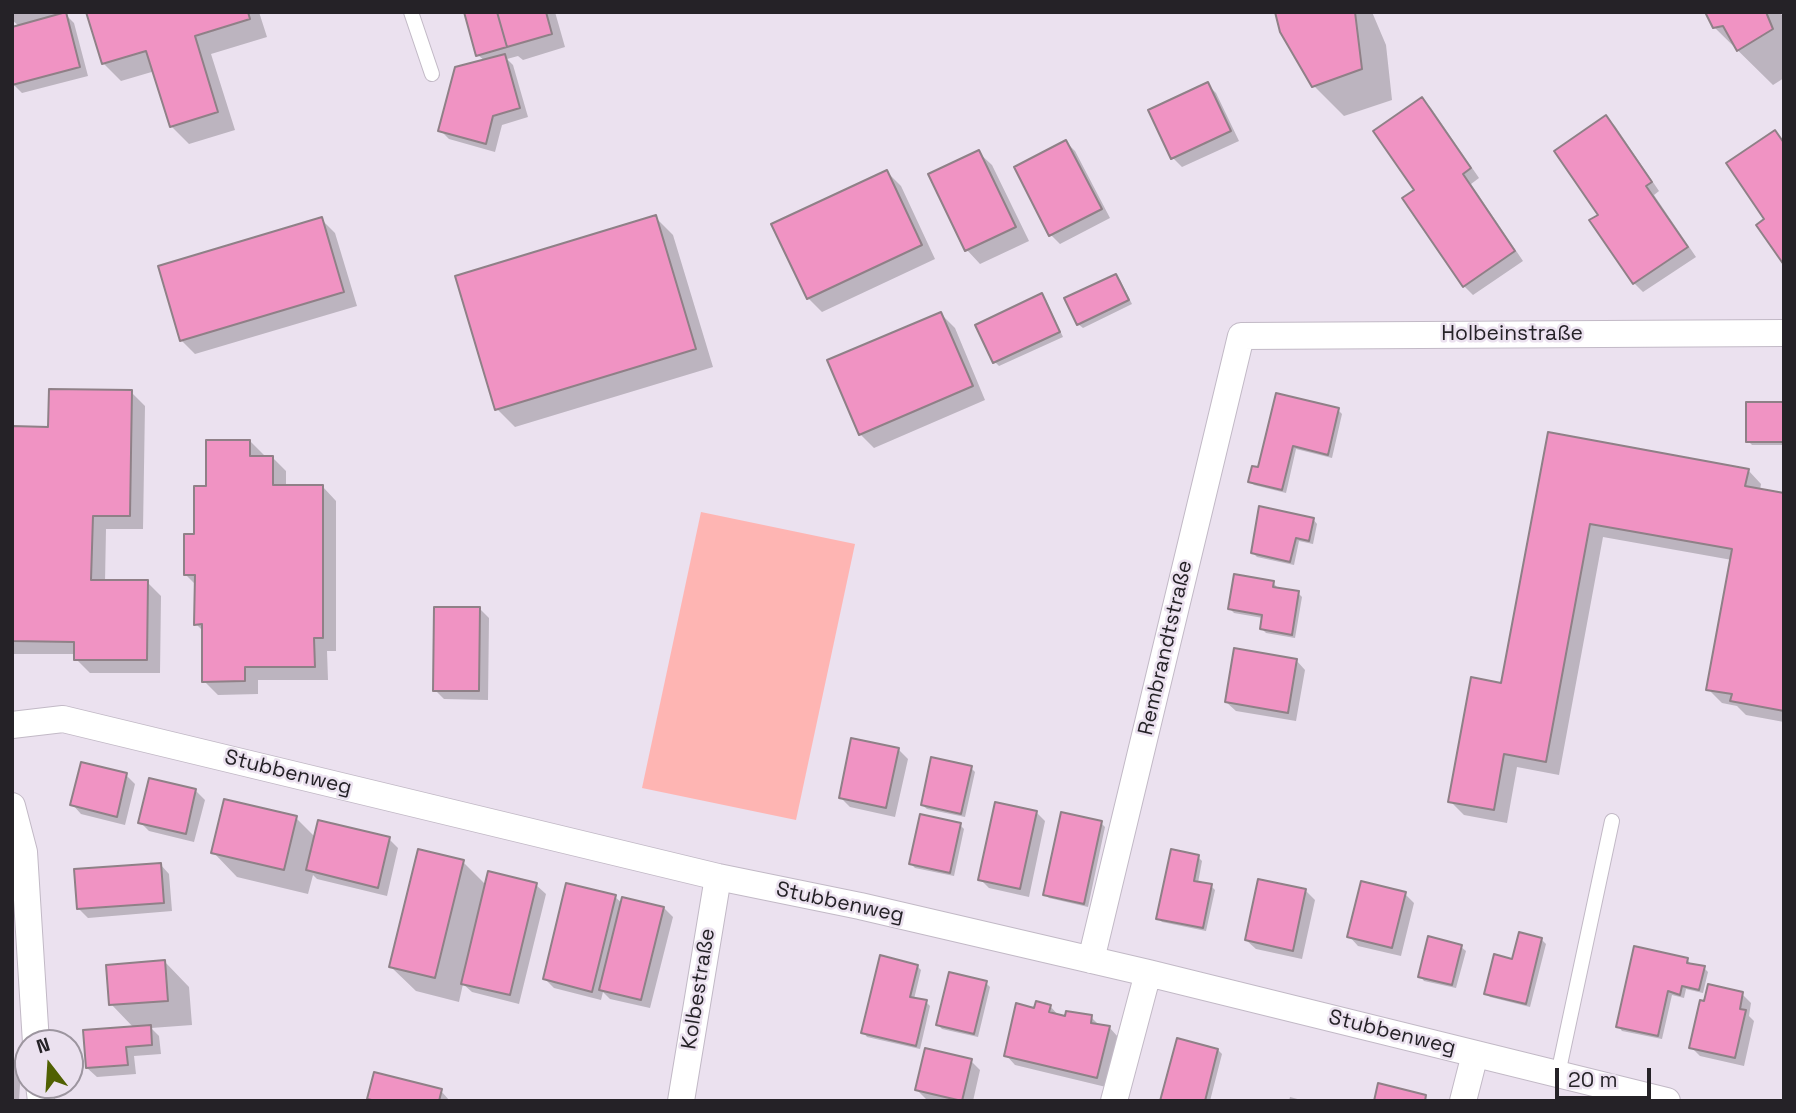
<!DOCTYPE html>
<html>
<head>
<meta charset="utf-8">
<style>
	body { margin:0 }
	#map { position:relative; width:1796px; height:1113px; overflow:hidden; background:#ebe1ef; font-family:"Space Grotesk",sans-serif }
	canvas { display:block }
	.frame { position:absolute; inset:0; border:14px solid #252227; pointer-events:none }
	.north { position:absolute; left:14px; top:1029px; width:70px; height:70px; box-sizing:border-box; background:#ebe1ef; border:2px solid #9c959f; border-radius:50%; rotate:343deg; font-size:19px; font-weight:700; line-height:28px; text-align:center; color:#252227 }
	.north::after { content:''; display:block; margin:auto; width:24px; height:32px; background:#506002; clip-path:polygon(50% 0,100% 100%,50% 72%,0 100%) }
	.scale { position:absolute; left:1555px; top:1068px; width:96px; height:32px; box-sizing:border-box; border:4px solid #252227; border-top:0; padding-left:9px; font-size:21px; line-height:24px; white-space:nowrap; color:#252227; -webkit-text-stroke:5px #ebe1ef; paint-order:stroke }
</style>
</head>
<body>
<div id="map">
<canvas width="1796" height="1113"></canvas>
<div class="frame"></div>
<div class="north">N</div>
<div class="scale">20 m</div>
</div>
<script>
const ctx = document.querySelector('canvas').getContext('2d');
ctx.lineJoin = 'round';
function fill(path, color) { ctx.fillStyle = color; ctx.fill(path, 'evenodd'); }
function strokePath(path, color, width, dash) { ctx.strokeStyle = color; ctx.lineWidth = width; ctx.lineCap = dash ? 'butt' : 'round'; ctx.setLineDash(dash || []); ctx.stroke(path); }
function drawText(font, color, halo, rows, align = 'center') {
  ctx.font = font + ' "Space Grotesk",sans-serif'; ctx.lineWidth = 5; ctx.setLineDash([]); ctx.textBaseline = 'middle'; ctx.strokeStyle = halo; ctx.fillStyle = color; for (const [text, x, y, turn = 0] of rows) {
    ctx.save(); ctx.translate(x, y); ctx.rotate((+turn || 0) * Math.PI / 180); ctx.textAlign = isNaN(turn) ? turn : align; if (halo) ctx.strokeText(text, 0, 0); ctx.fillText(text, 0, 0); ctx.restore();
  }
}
fill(new Path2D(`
	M701,512L855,544L796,820L642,788Z`), '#feb5b3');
fill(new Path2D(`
	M12,12H63L64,15L65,14L74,23L88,76L22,93L13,84L19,26L12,20Z
	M88,12H259L267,37L211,54L235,130L189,144L171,126L155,71L121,81L103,63Z
	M465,12H555L565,47L523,60L518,56L507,59L513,65L528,117L502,125L495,152L449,139L440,130L485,61L478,55Z
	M1277,12H1372L1386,45L1392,100L1344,116L1313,85Z
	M1707,12H1779L1784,17V78L1773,85L1714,27Z
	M1207,84L1216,93L1239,141L1182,167L1173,158Z
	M1422,99L1431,108L1479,178L1471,184L1523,261L1473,295L1464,286L1416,190Z
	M1606,117L1615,126L1659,191L1654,195L1696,257L1643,292L1634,283L1592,221L1600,216Z
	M1066,142L1075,151L1110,218L1060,244L1051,235Z
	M978,152L992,165L1029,241L980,264L967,250L930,175Z
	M887,172L901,186L935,259L822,312L808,298Z
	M655,217L673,235L713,367L515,427L497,409Z
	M321,219L335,233L357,306L195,354L181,340Z
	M1116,276L1120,280L1132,304L1083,328L1078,324Z
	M1042,296L1046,300L1063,337L999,366L995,362L978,325Z
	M941,314L955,328L985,400L874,448L860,434Z
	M131,392L145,406L143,529H106L105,582H147L161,596L160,673H90L76,659V654H12V428L50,429Z
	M1784,403V445H1752L1748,441Z
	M1338,410L1342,414L1332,458L1296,449L1286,493L1254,485L1250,481L1259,469Z
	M1549,434L1748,470L1761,484L1760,490L1784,495V722L1746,715L1737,706L1722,703L1708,689L1732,560L1603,537L1559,775L1517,767L1507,823L1464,815L1450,801L1503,685Z
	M250,441L264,455V457H272L286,471V487H323L336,501V651H327L328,680H258V694L218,695L204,681V632L196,624V585L185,574L208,487Z
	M1313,519L1317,524L1313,544L1299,541L1294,565L1257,557L1252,552Z
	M1273,583L1277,587V589L1298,593L1302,597L1295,638L1266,633L1262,629L1263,618L1234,613L1230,609Z
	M480,609L489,618L488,700L444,699L435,690Z
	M1296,660L1305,670L1296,721L1236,711L1226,702Z
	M853,740L899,750L908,759L895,817L850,807L841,798Z
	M971,768L975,772L965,817L927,809L922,805Z
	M126,775L135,784L125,825L81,814L72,804Z
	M151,780L196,791L205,800L194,842L149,831L140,822Z
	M1036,812L1045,821L1029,897L989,888L980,879Z
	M296,818L316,838L389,839L398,848L387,896L317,879L313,875L308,894L237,877L213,852Z
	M1101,823L1105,827L1088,907L1049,898L1045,894Z
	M960,825L964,829L954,876L915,868L911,864Z
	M1198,857L1202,861L1198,883L1211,886L1215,890L1206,931L1162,922L1158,918Z
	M463,862L487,886L536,885L546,894L519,1004L472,992L463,984L459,1002L416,991L391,967Z
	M160,864L169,874L172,911L88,918L79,909Z
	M1305,890L1315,900L1302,959L1256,949L1246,940Z
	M1405,894L1414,903L1401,956L1358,946L1349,936Z
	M615,897L622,903L664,908L673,917L650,1008L610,999L603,992L601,1000L554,988L545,979Z
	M1541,939L1546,944L1530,1007L1490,997L1486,993L1514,962Z
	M1461,947L1466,951L1456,988L1424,981L1420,976Z
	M1687,960L1691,964L1704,968L1708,972L1703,993L1686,989L1684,998L1672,995L1662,1039L1622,1031L1618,1026Z
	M165,962L189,987L192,1025L151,1028L159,1036L161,1054L134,1056L136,1074L97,1077L87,1068L134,1028L111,1004Z
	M917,966L921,970L914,999L926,1002L930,1006L920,1049L867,1037L863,1032Z
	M986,983L990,987L978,1037L942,1029L938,1025Z
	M1742,994L1751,1003L1749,1016L1754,1021L1744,1066L1700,1056L1691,1047Z
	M1050,1006L1059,1016L1091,1017L1100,1026L1109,1027L1118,1037L1106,1087L1015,1065L1006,1055L1035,1010Z
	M1218,1050L1222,1054L1210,1101H1162Z
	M12,1060L21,1069L19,1101H12Z
	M971,1061L980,1070L973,1101H933L926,1099L917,1090Z
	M441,1091L450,1101H372L369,1098Z
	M1290,1097L1305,1101H1289Z`), '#0003');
const building = new Path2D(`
	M66,12L80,67L12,85V27Z
	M86,12H248L250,19L195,36L218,112L170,127L146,51L102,64Z
	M464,12H497L507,47L476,56Z
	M497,12H546L552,34L507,47Z
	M1275,12H1355L1362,69L1312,87L1280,32Z
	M1705,12H1766L1773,29L1737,51L1723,26L1713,28Z
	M505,54L520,108L493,116L486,144L438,131L455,67Z
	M1208,82L1231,131L1171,159L1148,110Z
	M1422,97L1471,168L1463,174L1515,251L1463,287L1402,198L1414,190L1373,131Z
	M1606,115L1652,182L1646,186L1688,247L1633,284L1589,220L1598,215L1554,151Z
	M1775,130L1784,143V265L1756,225L1764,219L1726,163Z
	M1066,140L1102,209L1049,236L1014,167Z
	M979,150L1016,227L965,251L928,174Z
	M887,170L922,245L807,299L771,224Z
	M656,215L696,349L495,410L455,276Z
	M322,217L344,292L180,341L158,266Z
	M1116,274L1129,300L1077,325L1064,298Z
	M1042,293L1060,332L993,363L975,325Z
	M941,312L973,386L859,435L827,360Z
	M49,389L132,390L130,516H93L91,580H148L147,660H74V642L12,641V426L48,427Z
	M1276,393L1339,408L1328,455L1293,446L1282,490L1248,482L1252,466L1258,467Z
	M1746,402H1784V442H1746Z
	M1548,432L1749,469L1745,486L1784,493V711L1730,701L1732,694L1706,690L1732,549L1590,524L1546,762L1504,754L1494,810L1448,802L1471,677L1501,683Z
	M206,440H250V456H273V485H323V638H314L315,667H245V681L202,682V624L194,625L195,575H184V534H194V486H206Z
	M1259,506L1314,518L1309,541L1296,538L1290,562L1251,553Z
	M1234,574L1274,581L1273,587L1299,591L1292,635L1260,629L1262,615L1228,609Z
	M434,607H480L479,691H433Z
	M1234,648L1297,659L1288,713L1225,702Z
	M851,738L899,748L886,808L839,798Z
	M931,757L972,766L961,814L921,805Z
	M81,762L127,773L117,817L70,805Z
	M149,778L196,789L186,834L138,823Z
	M224,799L297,816L284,870L211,853Z
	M995,802L1037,811L1020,889L978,880Z
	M1061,812L1102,821L1084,904L1043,895Z
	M920,814L961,823L950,873L909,864Z
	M318,820L390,837L378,888L306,870Z
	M418,849L464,860L435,978L389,967Z
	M1171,849L1199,855L1194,881L1212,884L1203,928L1156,919Z
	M161,863L164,903L77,909L74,869Z
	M488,871L537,883L510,995L461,984Z
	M1258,879L1306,889L1293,951L1245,940Z
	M1361,881L1406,892L1392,948L1347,937Z
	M566,883L616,895L592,992L543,979Z
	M622,897L664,907L641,1000L599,990Z
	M1519,932L1542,938L1526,1004L1484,994L1494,954L1512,959Z
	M1428,936L1462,945L1452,985L1418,977Z
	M1634,946L1688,958L1687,963L1705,966L1699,990L1682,986L1680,995L1668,991L1658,1036L1616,1027Z
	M880,955L918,965L910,997L927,1000L916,1046L861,1033Z
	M165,960L168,1001L109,1005L106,965Z
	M949,972L987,981L974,1034L936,1025Z
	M1708,984L1743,992L1740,1009L1746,1010L1735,1058L1689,1048L1700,1000L1704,1001Z
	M1036,1001L1051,1005L1049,1012L1065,1016L1066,1011L1092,1015L1091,1023L1110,1026L1097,1078L1004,1056L1016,1003L1034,1008Z
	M151,1025L152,1045L126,1047L128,1065L86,1068L83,1030Z
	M1177,1038L1218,1049L1205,1101H1160Z
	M925,1048L972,1059L962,1101L915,1090Z
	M374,1072L442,1089L439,1101H376L367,1099Z
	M1378,1083L1426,1095L1425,1101H1374Z`);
fill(building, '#f093c3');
strokePath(building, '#8f8087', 2);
const lane = new Path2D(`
	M411,12L432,74
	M1558,1074L1612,821`);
const street = new Path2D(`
	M12,725L63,719L718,877L860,906L1148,973L1667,1101
	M12,806L24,852L36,1043
	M1091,960L1241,336L1784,333
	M39,1085L41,1101
	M681,1101L718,877
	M1114,1101L1148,973
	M1463,1101L1475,1054`);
strokePath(lane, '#c2b9c6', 16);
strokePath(street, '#c2b9c6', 28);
strokePath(lane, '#fff', 14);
strokePath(street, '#fff', 26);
drawText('21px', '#252227', '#ebe1ef', [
	["Holbeinstraße",1512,334],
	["Rembrandtstraße",1166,648,-77],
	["Stubbenweg",288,773,14],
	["Stubbenweg",840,903,12],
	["Kolbestraße",699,989,-81],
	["Stubbenweg",1392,1033,14]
]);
</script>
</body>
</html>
